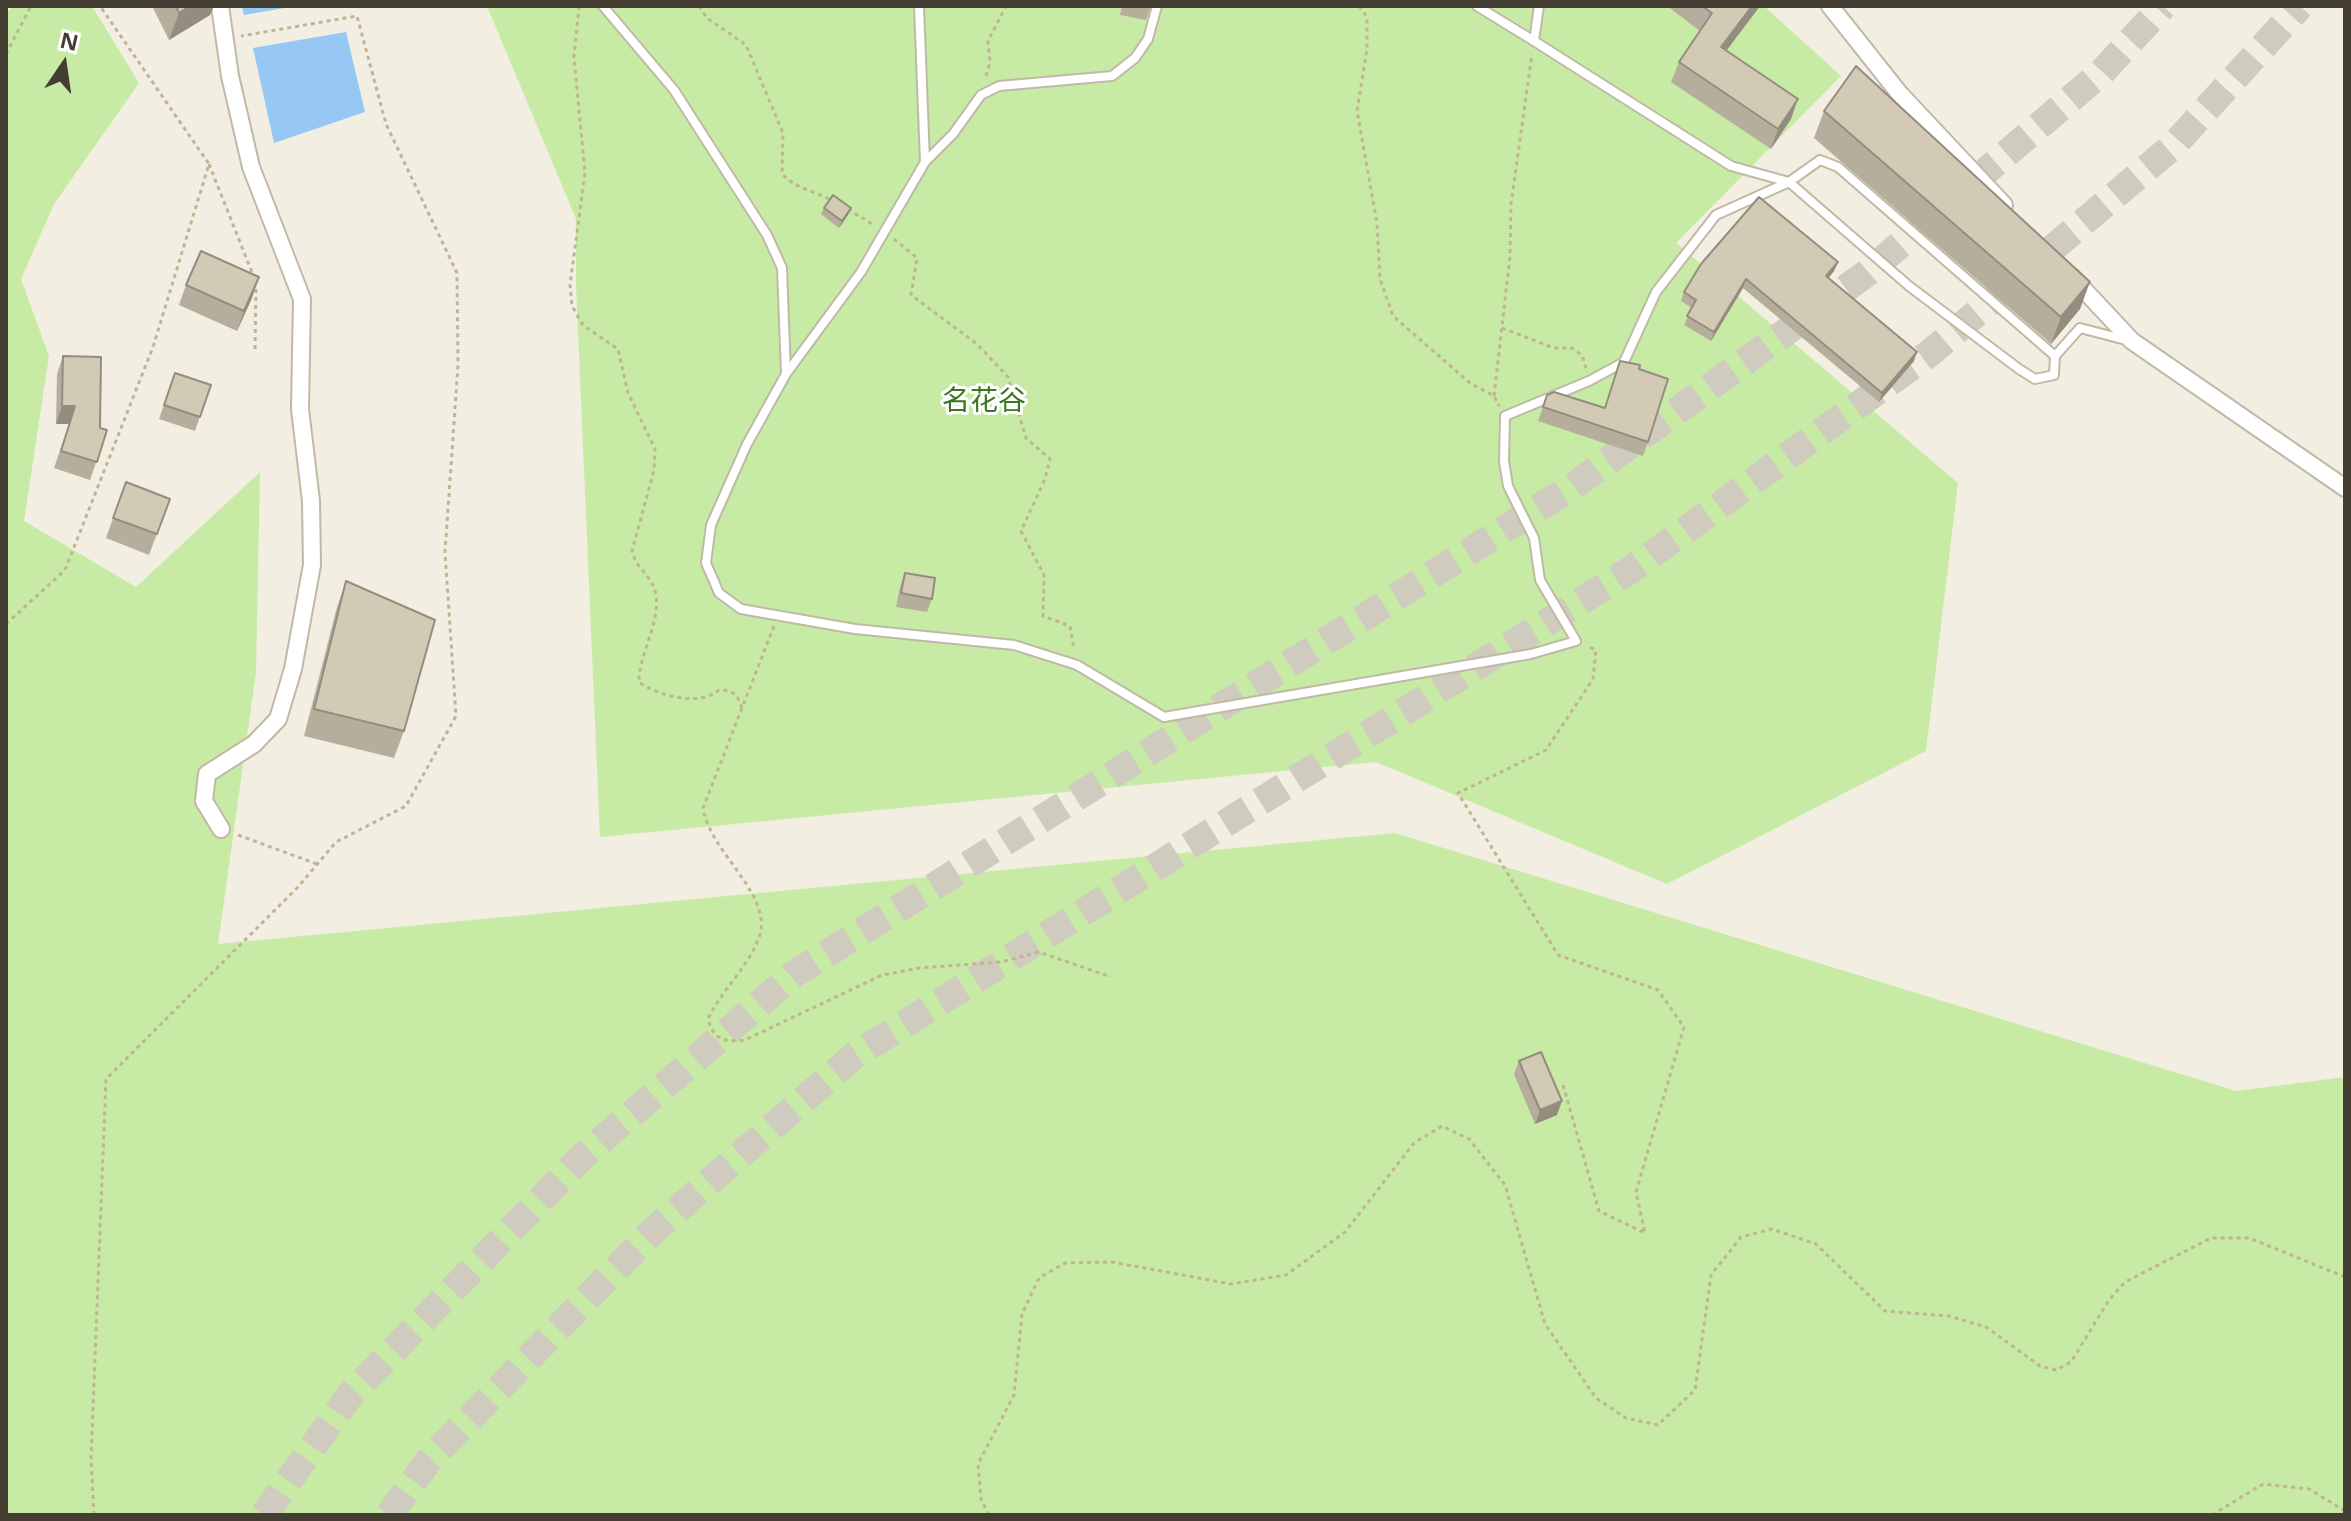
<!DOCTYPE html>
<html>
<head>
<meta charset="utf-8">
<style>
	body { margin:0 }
	#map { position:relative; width:2351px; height:1521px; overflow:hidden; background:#f2eee1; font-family:"Open Sans",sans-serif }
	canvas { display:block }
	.frame { position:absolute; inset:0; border:8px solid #433e31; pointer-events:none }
	.north { position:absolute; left:24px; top:24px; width:80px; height:80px; -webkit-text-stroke:6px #fff; paint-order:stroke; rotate:13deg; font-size:22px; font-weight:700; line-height:32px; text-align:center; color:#433e31 }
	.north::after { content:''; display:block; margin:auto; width:28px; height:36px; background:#433e31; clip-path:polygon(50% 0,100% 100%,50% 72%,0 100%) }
</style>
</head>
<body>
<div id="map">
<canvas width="2351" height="1521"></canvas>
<div class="frame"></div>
<div class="north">N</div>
</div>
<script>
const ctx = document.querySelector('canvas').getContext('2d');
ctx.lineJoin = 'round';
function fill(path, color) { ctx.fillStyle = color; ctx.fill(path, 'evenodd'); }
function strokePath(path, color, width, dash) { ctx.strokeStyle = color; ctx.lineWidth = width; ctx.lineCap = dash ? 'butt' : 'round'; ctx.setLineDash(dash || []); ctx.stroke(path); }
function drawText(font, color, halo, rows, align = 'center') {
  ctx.font = font + ' "Open Sans","Noto Sans SC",sans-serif'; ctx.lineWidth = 6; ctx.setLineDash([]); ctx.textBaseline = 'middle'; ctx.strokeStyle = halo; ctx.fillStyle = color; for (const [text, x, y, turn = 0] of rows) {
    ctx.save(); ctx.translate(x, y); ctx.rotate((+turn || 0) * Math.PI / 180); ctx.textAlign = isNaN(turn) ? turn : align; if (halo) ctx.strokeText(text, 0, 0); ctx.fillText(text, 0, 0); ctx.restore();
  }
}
fill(new Path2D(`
	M15,6H92L139,83L54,204L21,279L49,356L24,521L136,587L260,472L256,672L218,944L1395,833L2236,1091L2345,1077V1515H6V12Z
	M487,6H1764L1841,76L1676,243L1958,483L1926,751L1667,884L1376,762L600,837L576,285V219Z`), '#c7eba5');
fill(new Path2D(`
	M242,6H296L244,15Z
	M346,32L365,112L274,143L253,48Z`), '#97c8f5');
strokePath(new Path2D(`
	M264,1515L350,1395L582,1157L794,974L1572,487L1867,273L2102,72L2163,6
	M389,1515L429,1460L653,1231L855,1055L1629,571L1930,353L2174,145L2300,6`), '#cfcbbe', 28, [28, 14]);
const service = new Path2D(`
	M603,6L674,90L767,235L782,268L786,374
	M919,6L925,162
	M1157,6L1148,39L1135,58L1112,76L999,86L981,95L953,134L925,162L861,272L786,374L747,444L711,525L706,563L719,593L741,609L855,629L1014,645L1077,665L1164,717L1531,654L1576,641L1540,580L1534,538L1508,486L1504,461L1505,416L1589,381L1624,362L1656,292L1716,215L1789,182
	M1477,6L1534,41
	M1539,6L1534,41L1731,166L1789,182
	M2055,356L2054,375L2035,379L2019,369L1909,286L1789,182L1820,160L1838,167L2055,356L2080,328L2126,340`);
const minor = new Path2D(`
	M220,6L230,76L251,167L302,299L300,409L311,501L312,565L293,669L278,719L254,744L207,774L204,801L221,829
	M1830,6L1899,93L2004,205
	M2072,277L2132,341L2345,488`);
strokePath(service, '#c0b9a6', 12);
strokePath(minor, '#c0b9a6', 20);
strokePath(new Path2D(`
	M552,6H571
	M579,6L574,57L585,173L570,285L572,306L583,325L618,349L628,393L655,449L654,470L632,551C636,569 653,576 656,595C660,625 639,653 639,682C658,696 700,707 719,690C734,690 738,695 742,709
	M699,6L707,18L746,45L783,133L782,174C795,188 814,191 831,200
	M1359,6L1367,17V49L1357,111L1377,223L1380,279L1393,316L1470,383L1494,396L1499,406
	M6,54L31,6
	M986,76L990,62L988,41L1006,6
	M209,164L253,275
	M848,209L872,224
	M894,239L917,258L911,295L977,344L1008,377L1026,438L1050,459L1045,479L1021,531L1044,575L1043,616L1070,626L1074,649
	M1502,328L1554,348H1572L1582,355L1586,368
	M255,349L256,287
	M1494,396L1510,256L1511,204L1532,54
	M6,624L65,570L153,347L209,164L100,6
	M774,626L703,808C710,854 777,897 758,940C747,968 721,991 708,1019C714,1041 725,1042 745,1040L882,975L919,968L1001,962L1039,952L1111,977
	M238,835L317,864
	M1563,1085L1599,1211L1645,1233L1636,1192L1684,1027L1658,990L1558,955L1458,793L1546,750L1593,679L1596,650L1587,646
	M94,1515L91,1459L106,1079L298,887L336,842L406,806L456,716L445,552L458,365L457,273L386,124L357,16L241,36
	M989,1515L981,1499L978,1464L1014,1395L1022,1314L1039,1278L1065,1263L1112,1262L1231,1284L1286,1275L1345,1232L1414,1143L1442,1126L1469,1139L1505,1185L1545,1324L1596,1398L1626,1418L1658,1425L1695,1390L1711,1275L1741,1237L1772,1229L1816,1244L1885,1311L1949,1316L1986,1327L2040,1366L2056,1370L2071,1362L2109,1300L2125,1282L2211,1238H2249L2345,1277
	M2212,1515L2263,1484L2309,1489L2345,1511`), '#c1b493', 3, [4, 4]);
strokePath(service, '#fff', 8);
strokePath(minor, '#fff', 16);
fill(new Path2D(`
	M152,6H214L210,15L169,40Z
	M1122,6H1151L1146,20L1120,15Z
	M1667,6H1760L1726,51L1791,119L1771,149L1671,82L1679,62L1700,31Z
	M1824,111L2080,309L2051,344L1814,138Z
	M824,208H851L848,215L839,228L821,214Z
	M1838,262L1834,271L1828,278L1914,361L1879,402L1743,288L1711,341L1684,325L1692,308L1681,301L1684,292Z
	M186,285L252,298L237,331L179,305Z
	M63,356L100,428L107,430L90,480L54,468L69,424H56L57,374Z
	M1639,369L1648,442L1643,456L1538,421L1547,395L1604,407Z
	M175,373L211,385L195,431L159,419Z
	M126,482L170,499L149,555L106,538Z
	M905,573L932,599L927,612L896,607L900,587Z
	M346,581L404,731L394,758L304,736L337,607Z
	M1519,1061L1557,1115L1535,1124L1514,1074Z`), '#b5ae9c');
fill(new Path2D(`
	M190,6H214L210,15L169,40L179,13Z
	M1752,6H1760L1714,67L1721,47Z
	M1798,99L1791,119L1771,149L1778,129Z
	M851,208L848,215L839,228L842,221Z
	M1838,262L1834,271L1823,285L1826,276Z
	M259,277L252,298L237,331L244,311Z
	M1746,279L1743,288L1711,341L1714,332Z
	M2090,282L2080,309L2051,344L2061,317Z
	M1917,352L1914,361L1879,402L1882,393Z
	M62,406H75L69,424H56Z
	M1562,1101L1557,1115L1535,1124L1540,1110Z`), '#948d7f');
const building = new Path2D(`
	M176,6H190L179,13Z
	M1702,6H1752L1721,47L1798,99L1778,129L1679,62L1712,13Z
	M1856,66L2090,282L2061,317L1824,111Z
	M833,195L851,208L842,221L824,208Z
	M1759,197L1838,262L1826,276L1917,352L1882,393L1746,279L1714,332L1687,316L1696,300L1684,292L1701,264Z
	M201,251L259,277L244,311L186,285Z
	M63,356L101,357L100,428L107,430L97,462L61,451L75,406H62Z
	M1620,361L1640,365L1639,369L1668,379L1648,442L1543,407L1547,395L1554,392L1605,408Z
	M175,373L211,385L200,417L164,405Z
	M126,482L170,499L157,534L113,518Z
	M905,573L935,578L932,599L901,593Z
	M346,581L435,620L404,731L314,709Z
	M1541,1052L1562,1101L1540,1110L1519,1061Z`);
fill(building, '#d3cab5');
strokePath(building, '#948d7f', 2);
drawText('28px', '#3d7821', '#fff', [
	["名花谷",984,402]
]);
</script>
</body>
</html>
